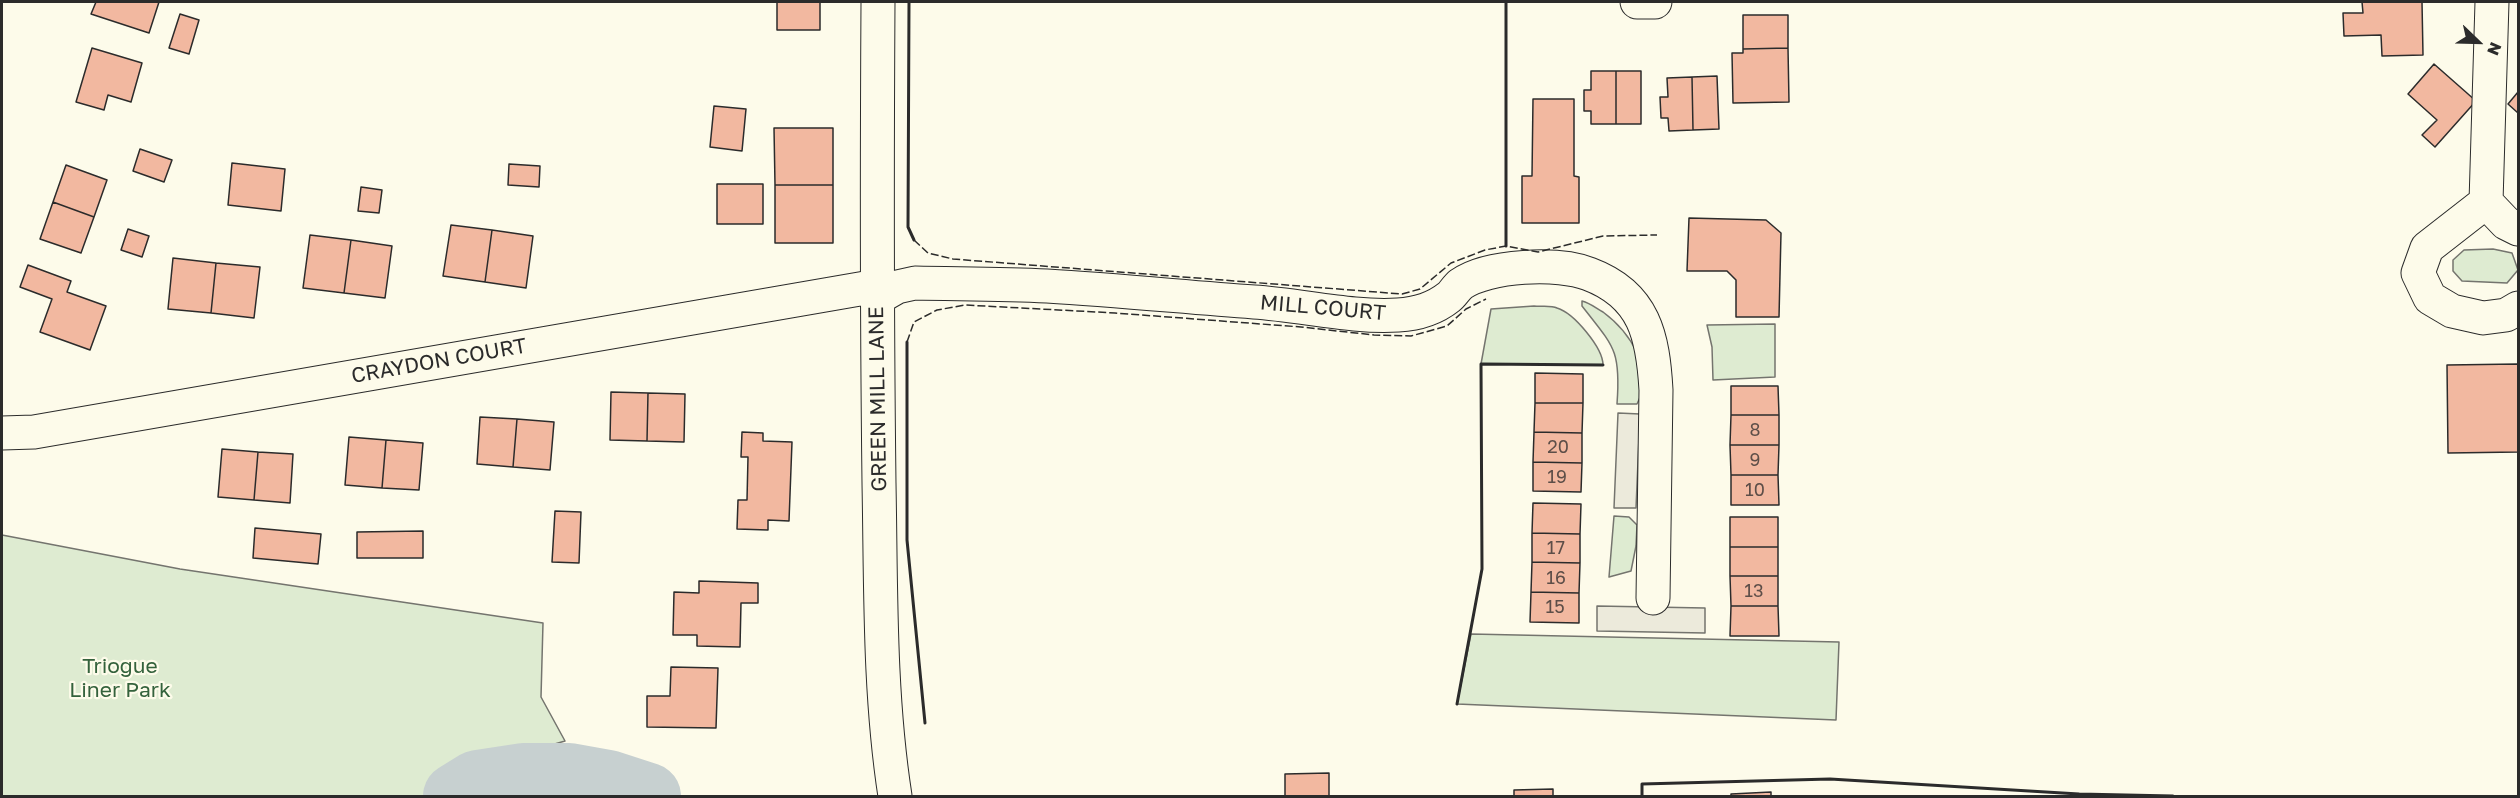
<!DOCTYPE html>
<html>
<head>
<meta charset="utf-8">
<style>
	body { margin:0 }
	#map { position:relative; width:2520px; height:798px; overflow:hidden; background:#fdfbea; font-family:"Golos Text",sans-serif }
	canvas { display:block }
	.frame { position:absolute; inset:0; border:3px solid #2b2b2b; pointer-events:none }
	.north { position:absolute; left:2448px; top:12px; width:60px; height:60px; -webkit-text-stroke:4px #fdfbea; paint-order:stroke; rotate:113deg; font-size:16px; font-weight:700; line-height:24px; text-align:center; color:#2b2b2b }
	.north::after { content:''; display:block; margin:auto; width:21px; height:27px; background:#2b2b2b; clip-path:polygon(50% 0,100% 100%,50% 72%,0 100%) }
</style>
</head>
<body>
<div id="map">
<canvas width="2520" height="798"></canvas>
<div class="frame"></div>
<div class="north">N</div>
</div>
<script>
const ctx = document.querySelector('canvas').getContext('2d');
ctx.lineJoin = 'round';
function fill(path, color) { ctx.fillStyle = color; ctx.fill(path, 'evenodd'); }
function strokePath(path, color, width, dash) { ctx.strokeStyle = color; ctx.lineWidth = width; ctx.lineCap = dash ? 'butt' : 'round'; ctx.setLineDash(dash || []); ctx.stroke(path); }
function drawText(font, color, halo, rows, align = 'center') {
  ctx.font = font + ' "Golos Text",sans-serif'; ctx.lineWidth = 4.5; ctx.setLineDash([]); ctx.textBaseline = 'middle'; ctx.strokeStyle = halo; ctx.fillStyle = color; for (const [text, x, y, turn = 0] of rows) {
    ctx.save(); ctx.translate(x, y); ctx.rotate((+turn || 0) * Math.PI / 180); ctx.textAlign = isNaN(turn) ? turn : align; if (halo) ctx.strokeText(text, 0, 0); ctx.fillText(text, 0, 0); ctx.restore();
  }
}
const green = new Path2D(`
	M2493,249L2512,253L2518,270L2507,283L2462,281L2453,271V260L2464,250Z
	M1582,301C1590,303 1596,308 1603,312C1630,332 1655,370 1637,404H1617C1621,350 1614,347 1582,306Z
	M1534,306C1541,307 1551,305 1557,308C1574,313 1603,348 1603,365L1481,364L1491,309Z
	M1775,324V377L1713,380L1712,347L1707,325Z
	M1614,516L1629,517L1637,525L1636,546L1631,571L1609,577Z
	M2,535L180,569L543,623L541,697L565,741L517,755L483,796H2Z
	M1471,634L1839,642L1836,720L1457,704Z`);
fill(green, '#deebd1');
strokePath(green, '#74746e', 1.5);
const parking = new Path2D(`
	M1618,413L1640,414L1636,508H1614Z
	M1597,606L1705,608V633L1597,631Z`);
fill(parking, '#eceadb');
strokePath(parking, '#74746e', 1.5);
strokePath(new Path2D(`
	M456,796L477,783L523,776H569L608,783L648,796`), '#c7d0d0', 66);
const building = new Path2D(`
	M96,2H159L149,33L91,14Z
	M756,2H820V30H777V2Z
	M2362,2H2422L2423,55L2382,56L2381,35L2344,36L2343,13H2363Z
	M180,14L199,20L189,54L169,48Z
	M1743,15H1788V48L1743,49Z
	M92,48L142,63L131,102L108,95L104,110L76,102Z
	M1788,48L1789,102L1733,103L1732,53H1743V49Z
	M2434,64L2476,101L2435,147L2422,135L2437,120L2408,94Z
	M1591,71H1616V124H1591V111H1584V90H1591Z
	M1616,71H1641V124H1616Z
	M1717,76L1719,129L1693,130L1692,77Z
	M1692,77L1693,130L1669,131L1668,118H1661L1660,97H1668L1667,78Z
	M2518,92V113L2508,104Z
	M1533,99H1574V176L1579,177V223H1522V176H1532Z
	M714,106L746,109L742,151L710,147Z
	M774,128H833V185H775Z
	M140,149L172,160L164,182L133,171Z
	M232,163L285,169L281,211L228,205Z
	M509,164L540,166L539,187L508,185Z
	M66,165L107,180L94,217L53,202Z
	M717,184H763V224H717Z
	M775,185H833V243H775Z
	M361,187L382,190L379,213L358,211Z
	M53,202L94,217L81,253L40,239Z
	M1689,218L1766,220L1781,233L1779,317H1736V280L1727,271H1687Z
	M451,225L492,230L485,282L443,276Z
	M128,229L149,236L142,257L121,250Z
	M492,230L533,236L526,288L485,282Z
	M310,235L351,240L344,293L303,288Z
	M351,240L392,246L385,298L344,293Z
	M173,258L216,263L211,313L168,309Z
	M216,263L260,267L254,318L211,313Z
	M28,265L71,281L67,292L106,306L90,350L40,332L52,299L20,287Z
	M2518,364V452L2448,453L2447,365Z
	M1535,373L1583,374V403H1535Z
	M1731,386H1778L1779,415H1731Z
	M611,392L648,393L647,441L610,440Z
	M648,393L685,394L684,442L647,441Z
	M1535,403H1583L1582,433L1534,432Z
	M1731,415H1779V445H1730Z
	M480,417L517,419L513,467L477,464Z
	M517,419L554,422L550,470L513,467Z
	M742,432L763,433V441L792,442L789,521L768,520V530L737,529L738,500H747L748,457H741Z
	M1534,432L1582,433V463L1533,462Z
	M349,437L386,440L382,488L345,485Z
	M386,440L423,443L419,490L382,488Z
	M1730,445H1779L1778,475H1731Z
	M222,449L258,452L254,500L218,497Z
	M258,452L293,454L290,503L254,500Z
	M1533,462L1582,463L1581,492L1533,491Z
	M1731,475H1778L1779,505H1731Z
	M1533,503L1581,504L1580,534L1532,533Z
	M555,511L581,512L579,563L552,562Z
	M1730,517H1778V547H1730Z
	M255,528L321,534L318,564L253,558Z
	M423,531V558H357V532Z
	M1532,533L1580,534V563L1532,562Z
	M1730,547H1778V576H1730Z
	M1532,562L1580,563L1579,593L1531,592Z
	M1730,576H1778V606H1731Z
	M699,581L758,583V603H741L740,647L697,646V635H673L674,592L699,593Z
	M1531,592L1579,593V623L1530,622Z
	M1731,606H1778L1779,636H1730Z
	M671,667L718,668L716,728L647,727V696H670Z
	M1329,773V796H1285V774Z
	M1553,789V796H1514V790Z
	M1771,792V796H1731V794Z`);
fill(building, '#f2b8a0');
strokePath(building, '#2b2b2b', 1.5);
const minor = new Path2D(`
	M1637,2H1655
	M2492,2L2486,202L2506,223L2518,229
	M2486,202L2427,248L2418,273L2430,298L2452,311L2483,318L2506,315L2518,308
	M876,299L897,287L915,283C959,284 1003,284 1047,286C1116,290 1185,297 1254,302C1301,305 1353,318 1398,315C1417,314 1434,309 1449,297C1453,294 1456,288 1461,284C1488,265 1559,262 1589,274C1645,295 1653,337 1656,390L1653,598
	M2,433L34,432L877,286`);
const tertiary = new Path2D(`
	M878,2C877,162 877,323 879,483C881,588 879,693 895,796`);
strokePath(minor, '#2b2b2b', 35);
strokePath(tertiary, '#2b2b2b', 35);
strokePath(minor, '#fdfbea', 33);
strokePath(tertiary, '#fdfbea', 33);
strokePath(new Path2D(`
	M914,240L928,253L953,259L1402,294L1420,289L1451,263L1485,250L1506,246L1538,252L1603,236L1657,235
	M907,342L914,322L937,310L965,305L1115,313L1301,327L1374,335L1411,336L1447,326L1466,309L1486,299`), '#2b2b2b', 1.5, [8, 3]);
strokePath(new Path2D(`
	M909,2L908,227L914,240
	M1506,2V246
	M907,342V540L925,723
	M1457,704L1482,569L1481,364L1603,365
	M2079,794L2173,796
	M1642,796V784L1830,779L2079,794V796`), '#2b2b2b', 3);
drawText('18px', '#5d4e48', null, [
	["8",1755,430],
	["20",1558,447],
	["9",1755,460],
	["19",1557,477],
	["10",1755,490],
	["17",1556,548],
	["16",1556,578],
	["13",1754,591],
	["15",1555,607]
]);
drawText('21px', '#2b2b2b', '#fdfbea', [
	["MILL COURT",1323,308,5],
	["CRAYDON COURT",439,361,-10],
	["GREEN MILL LANE",878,399,-91]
]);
drawText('21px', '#34623c', '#fdfbea', [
	["Triogue",120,666],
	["Liner Park",120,690]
]);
</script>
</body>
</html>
